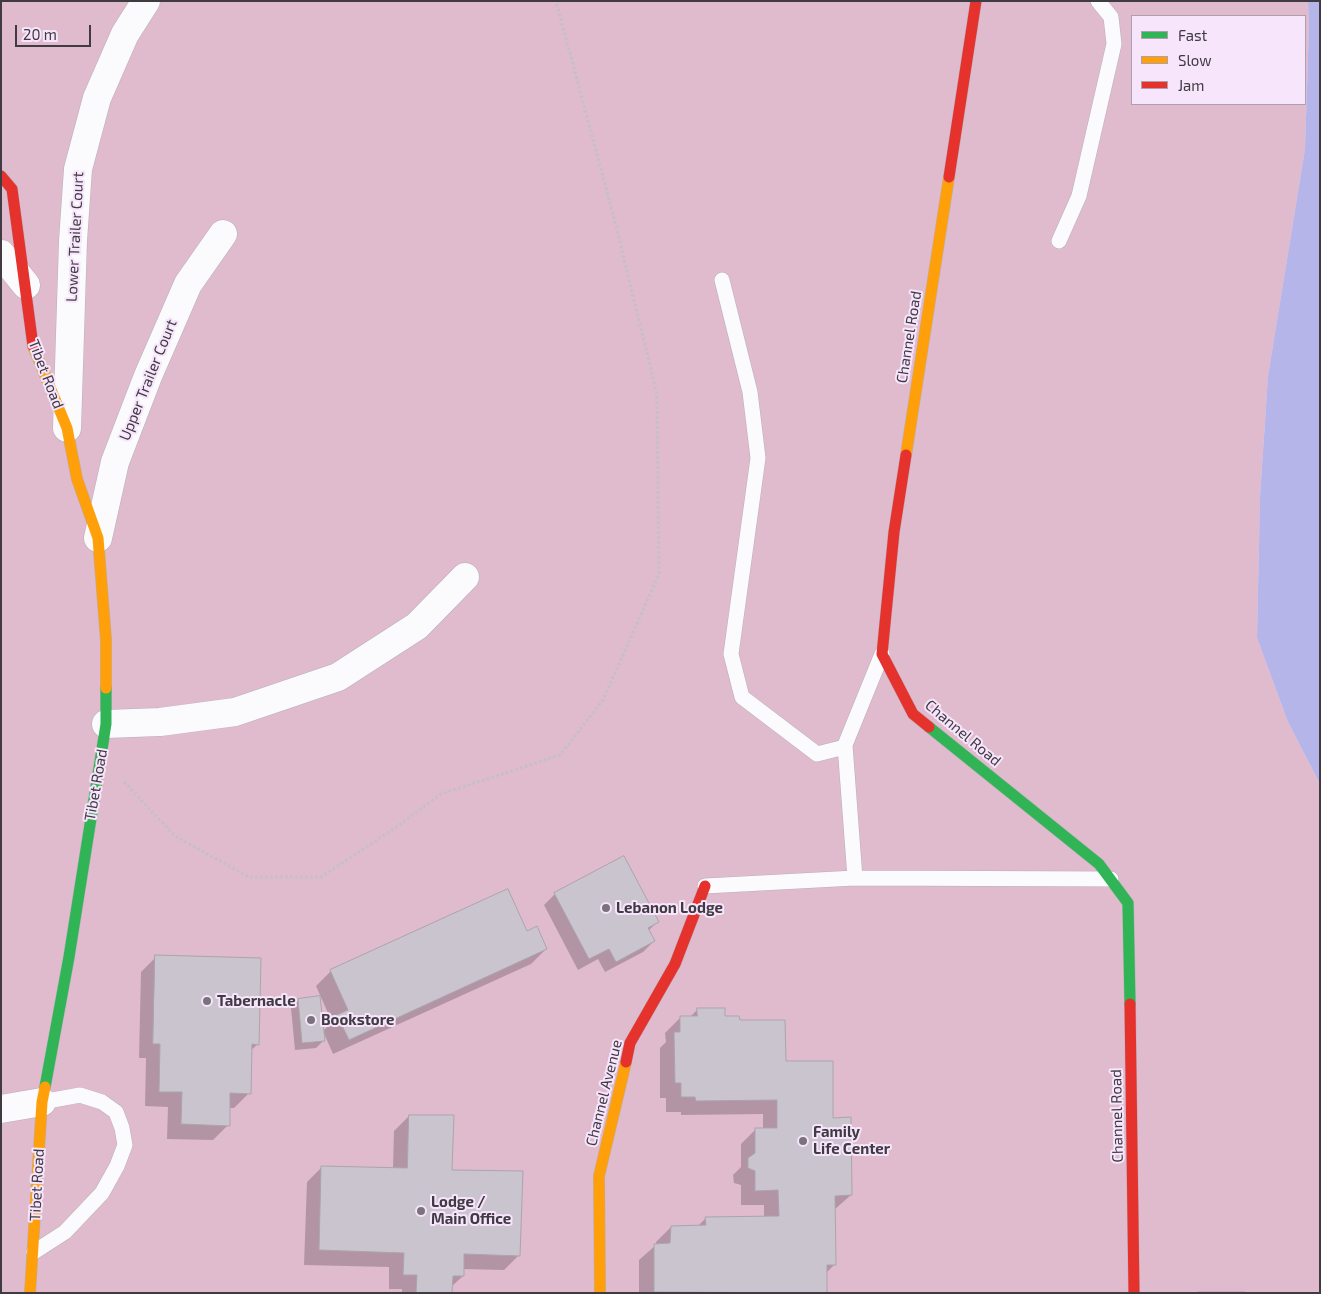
<!DOCTYPE html>
<html>
<head>
<meta charset="utf-8">
<style>
	body { margin:0 }
	#map { position:relative; width:1321px; height:1294px; overflow:hidden; background:#e6dde9; font-family:"Exo 2",sans-serif }
	canvas { display:block }
	.frame { position:absolute; inset:0; border:2px solid #403a43; pointer-events:none }
	.legend { position:absolute; left:1131px; top:15px; width:175px; height:90px; box-sizing:border-box; background:#f6e5fb; border:1px solid #ada1b1; margin:0; padding:6px 9px; list-style:none; font-size:15px; color:#403a43 }
	.legend li { display:flex; align-items:center; gap:10px; height:25px }
	.legend b { width:25px; border:1px solid #ada1b1 }
	.scale { position:absolute; left:15px; top:25px; width:76px; height:22px; box-sizing:border-box; border:2px solid #403a43; border-top:0; padding-left:6px; font-size:15px; line-height:18px; white-space:nowrap; color:#403a43; -webkit-text-stroke:4px #f6e5fb; paint-order:stroke }
</style>
</head>
<body>
<div id="map">
<canvas width="1321" height="1294"></canvas>
<div class="frame"></div>
<ul class="legend">
<li><b style="height:6px;background:#30b455"></b>Fast</li>
<li><b style="height:6px;background:#ff9f0a"></b>Slow</li>
<li><b style="height:6px;background:#e5322d"></b>Jam</li>
</ul>
<div class="scale">20 m</div>
</div>
<script>
const ctx = document.querySelector('canvas').getContext('2d');
ctx.lineJoin = 'round';
function fill(path, color) { ctx.fillStyle = color; ctx.fill(path, 'evenodd'); }
function strokePath(path, color, width, dash) { ctx.strokeStyle = color; ctx.lineWidth = width; ctx.lineCap = dash ? 'butt' : 'round'; ctx.setLineDash(dash || []); ctx.stroke(path); }
function drawText(font, color, halo, rows, align = 'center') {
  ctx.font = font + ' "Exo 2",sans-serif'; ctx.lineWidth = 4; ctx.setLineDash([]); ctx.textBaseline = 'middle'; ctx.strokeStyle = halo; ctx.fillStyle = color; for (const [text, x, y, turn = 0] of rows) {
    ctx.save(); ctx.translate(x, y); ctx.rotate((+turn || 0) * Math.PI / 180); ctx.textAlign = isNaN(turn) ? turn : align; if (halo) ctx.strokeText(text, 0, 0); ctx.fillText(text, 0, 0); ctx.restore();
  }
}
fill(new Path2D(`
	M1,1H1308L1309,27L1305,149L1268,376L1260,497L1257,638L1288,722L1320,784V1293H1ZM1132,16H1305V104H1132Z`), '#e0bacd');
fill(new Path2D(`
	M1308,1H1320V784L1288,722L1257,638L1260,497L1268,376L1305,149L1309,27Z`), '#b5b5ea');
fill(new Path2D(`
	M555,894L657,922L648,931L654,941L643,952L605,972L598,959L578,970L544,905Z
	M526,932L546,949L531,964L333,1054L323,1031L332,1022L316,986L331,971Z
	M156,957L258,1044L250,1051L249,1093L234,1108H229L228,1125L213,1140L167,1139L168,1107L145,1106L146,1058H139L141,972Z
	M298,1000L323,1041L316,1048L295,1050L291,1008Z
	M698,1009L738,1021L785,1062L832,1119L851,1195L834,1210L835,1264L825,1274L826,1293H639V1260L656,1245V1242L671,1227H697L706,1218L764,1217V1205H741V1185L734,1183L733,1175L741,1167V1144L756,1129H763V1114L681,1115V1112H666V1098H660V1048L666,1042L665,1033L680,1018H689Z
	M409,1116L519,1255L504,1270L463,1269V1276L451,1287V1293H402V1289H389V1267L304,1265L307,1182L322,1167L393,1169L394,1131Z`), '#0003');
const building = new Path2D(`
	M624,856L659,922L648,928L655,941L616,962L609,949L589,959L554,893Z
	M508,889L527,931L537,926L547,949L349,1040L337,1015L348,1010L330,970Z
	M155,955L261,958L259,1045L252,1044L251,1094L230,1093V1126L181,1124L182,1092H159L160,1044H153Z
	M320,996L325,1041L302,1043L298,999Z
	M697,1008H725V1016H739L740,1020H785L786,1061H833V1118L851,1117L852,1195L835,1196L836,1265H827V1293L654,1292V1244L670,1243L671,1226L706,1225L705,1217L779,1216L778,1190L755,1191V1171L748,1168V1158L755,1153V1128H777V1100L696,1101L695,1097H681V1083H675L674,1032H680V1016H697Z
	M409,1115H454L452,1170L523,1171L520,1256L464,1254V1276H453L452,1293H416L417,1275H403L404,1253L319,1250L321,1166L407,1168Z
	M1198,1292H1245V1293H1198Z`);
fill(building, '#cac4cf');
strokePath(building, '#aaa5ae', 1);
const lane = new Path2D(`
	M1059,241L1079,196L1114,44L1111,17L1098,1
	M722,280L750,392L758,458L731,654L742,697L817,754L845,747
	M882,654L845,745L855,878L1111,879
	M705,886L855,878
	M34,1252L65,1232L102,1193L117,1166L125,1145L122,1128L116,1112L102,1102L80,1095L42,1102`);
const street = new Path2D(`
	M1,254L26,285
	M67,428L73,241L78,169L97,98L125,34L146,1
	M98,538L115,462L148,376L188,284L223,234
	M106,724L160,722L235,712L338,677L417,626L465,577
	M1,1109L42,1102`);
const fast = new Path2D(`
	M929,727L1099,864L1128,903L1130,1004
	M45,1087L69,957L106,724V688`);
const slow = new Path2D(`
	M33,346L67,428L77,479L98,538L106,640V688
	M906,455L949,177
	M30,1293L42,1102L45,1087
	M600,1293L599,1176L626,1062`);
const jam = new Path2D(`
	M1,176L12,189L33,346
	M949,177L976,1
	M906,455L894,532L882,654L913,714L929,727
	M1130,1004L1134,1293
	M626,1062L630,1043L675,964L705,886`);
strokePath(lane, '#b8b0ba', 16);
strokePath(street, '#b8b0ba', 29);
strokePath(fast, '#b8b0ba', 12);
strokePath(slow, '#b8b0ba', 12);
strokePath(jam, '#b8b0ba', 12);
strokePath(new Path2D(`
	M124,782L175,836L249,877H321L395,828L441,794L560,755L603,700L659,574L657,394L613,214L556,1`), '#c4c1c6', 3, [2.5, 2.5]);
strokePath(lane, '#fbfafc', 15);
strokePath(street, '#fbfafc', 28);
strokePath(fast, '#30b455', 11);
strokePath(slow, '#ff9f0a', 11);
strokePath(jam, '#e5322d', 11);
for (const [x, y, r, color] of [
	[606,908,5,"#7a737d"],
	[207,1001,5,"#7a737d"],
	[311,1020,5,"#7a737d"],
	[803,1141,5,"#7a737d"],
	[421,1211,5,"#7a737d"]
]) { const dot = new Path2D(); dot.arc(x, y, r, 0, 2 * Math.PI); ctx.fillStyle = color; ctx.fill(dot); strokePath(dot, '#f6e5fb', 2); }
drawText('15px', '#403a43', '#f6e5fb', [
	["Lower Trailer Court",75,237,-87],
	["Channel Road",909,337,-81],
	["Tibet Road",46,374,69],
	["Upper Trailer Court",148,380,-68],
	["Channel Road",963,733,40],
	["Tibet Road",96,785,-80],
	["Channel Avenue",604,1093,-76],
	["Channel Road",1117,1116,-91],
	["Tibet Road",37,1185,-87]
]);
drawText('bold 15px', '#403a43', '#f6e5fb', [
	["Lebanon Lodge",616,908],
	["Tabernacle",217,1001],
	["Bookstore",321,1020],
	["Family",813,1132],
	["Life Center",813,1149],
	["Lodge /",431,1202],
	["Main Office",431,1219]
], 'left');
</script>
</body>
</html>
